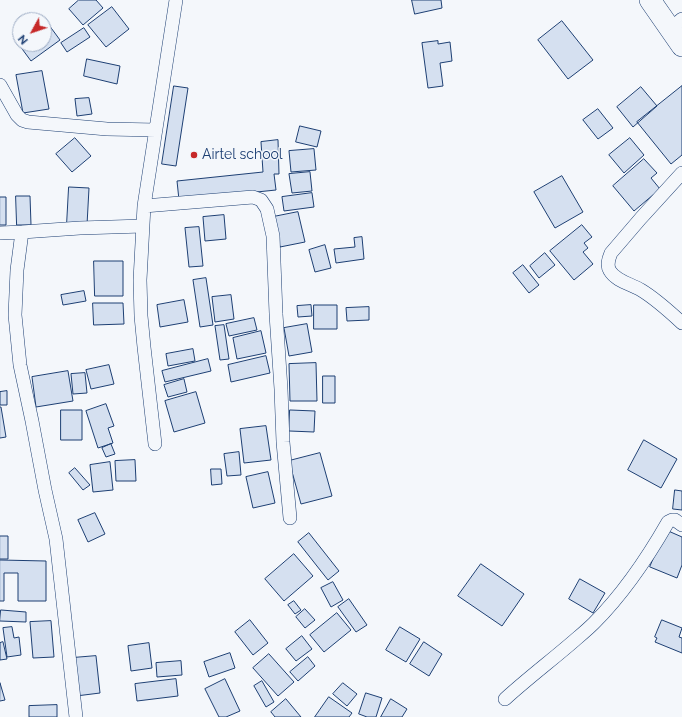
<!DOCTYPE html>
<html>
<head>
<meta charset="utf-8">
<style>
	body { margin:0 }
	#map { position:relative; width:682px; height:717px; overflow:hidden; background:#f4f7fb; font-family:Raleway,sans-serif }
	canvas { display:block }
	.north { position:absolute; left:12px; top:12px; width:40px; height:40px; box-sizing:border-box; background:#f4f7fb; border:1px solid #9eadc5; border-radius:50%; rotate:230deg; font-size:11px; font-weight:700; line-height:16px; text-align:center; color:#1d3f73 }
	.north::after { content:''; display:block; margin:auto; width:14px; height:18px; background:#c62828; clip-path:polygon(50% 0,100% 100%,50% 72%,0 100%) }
</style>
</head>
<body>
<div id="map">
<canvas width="682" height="717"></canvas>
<div class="north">N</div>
</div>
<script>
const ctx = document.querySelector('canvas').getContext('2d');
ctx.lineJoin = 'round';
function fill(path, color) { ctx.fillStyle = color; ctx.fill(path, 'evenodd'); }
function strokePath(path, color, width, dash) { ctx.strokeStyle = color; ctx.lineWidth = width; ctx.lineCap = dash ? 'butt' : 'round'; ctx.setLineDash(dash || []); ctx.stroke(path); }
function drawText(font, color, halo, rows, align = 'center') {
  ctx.font = font + ' Raleway,sans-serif'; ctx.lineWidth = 3; ctx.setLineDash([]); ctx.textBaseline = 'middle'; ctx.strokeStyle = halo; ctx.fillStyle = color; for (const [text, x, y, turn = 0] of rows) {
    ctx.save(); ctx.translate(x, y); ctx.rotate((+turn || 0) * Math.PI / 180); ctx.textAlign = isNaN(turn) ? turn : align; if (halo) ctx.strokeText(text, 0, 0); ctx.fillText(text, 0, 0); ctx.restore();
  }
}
const building = new Path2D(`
	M79,0H96L103,8L83,25L69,9Z
	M412,0H441L442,8L415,14Z
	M112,7L129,29L106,47L88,25Z
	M46,21L60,40L31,61L17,42L20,40V44H44V22Z
	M562,21L593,60L568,79L538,40Z
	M84,28L90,37L67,52L61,43Z
	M438,41V44L450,42L452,61L440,63L443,86L428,88L422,43Z
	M87,59L120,66L117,84L84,76Z
	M42,71L49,109L23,113L16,75Z
	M174,86L188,88L176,166L162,164Z
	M682,86V155L671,164L637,122Z
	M641,87L657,106L633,127L617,107Z
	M89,98L92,114L77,116L75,99Z
	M598,109L613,128L598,139L583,120Z
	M300,126L321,131L317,147L296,142Z
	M75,138L91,156L72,172L56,154Z
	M630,138L644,155L624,173L609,155Z
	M278,140L279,174H274L276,190L179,200L177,181L263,172L261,142Z
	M314,149L316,170L291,172L289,151Z
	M644,159L657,173L651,178L660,189L634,211L613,186Z
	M310,172L312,191L292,193L289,174Z
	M562,176L583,212L555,228L534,192Z
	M69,187L89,188L87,225L67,224Z
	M312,193L314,207L284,211L282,197Z
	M16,196H30L31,225H17Z
	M0,197H6V225H0Z
	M298,212L305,242L280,247L273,217Z
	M224,215L226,239L205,241L203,217Z
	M582,225L592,237L584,243L588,248L583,252L593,264L574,280L550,251Z
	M199,227L203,266L189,267L185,228Z
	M362,237L364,259L336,263L334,249L355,247L354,238Z
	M325,245L331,268L315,272L309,250Z
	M545,253L555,265L539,278L530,266Z
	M94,261H123V296H95Z
	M523,265L539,285L529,293L513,273Z
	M206,278L213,325L200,327L193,280Z
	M84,291L86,301L63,305L61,295Z
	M231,295L234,319L215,322L212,297Z
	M184,300L188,322L160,327L157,305Z
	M93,303H123L124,324L94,325Z
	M311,305L312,316L298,317L297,306Z
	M314,305H337V329H314Z
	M369,307V320L347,321L346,308Z
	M254,318L257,330L229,336L226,324Z
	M307,324L312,352L289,356L284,328Z
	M224,325L229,359L220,360L215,326Z
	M261,331L266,353L237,359L233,338Z
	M193,349L195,361L168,366L166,354Z
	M266,356L270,373L231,382L228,365Z
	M208,359L211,371L165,382L162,371Z
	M316,363L317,401H290L289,364Z
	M109,365L114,384L91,389L86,370Z
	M68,371L73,401L36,407L32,377Z
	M85,373L87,393L73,394L71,374Z
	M323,376H335V403H323Z
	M184,379L187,392L168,397L164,385Z
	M7,391V405H0V392Z
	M196,392L205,423L174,432L165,401Z
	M106,404L114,426L108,428L113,443L98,448L86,411Z
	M0,407H1L6,437L0,438Z
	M61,410H82V440H61Z
	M290,410L315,411L314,432L289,431Z
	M266,426L271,460L244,463L240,429Z
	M644,440L677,459L661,488L628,470Z
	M111,444L115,454L106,457L102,448Z
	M239,452L241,475L227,476L224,454Z
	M320,453L332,496L301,504L289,461Z
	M135,460L136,481H116L115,461Z
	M110,462L113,490L93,492L90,465Z
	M75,468L90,485L83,490L69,473Z
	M211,469H221L222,484L212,485Z
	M268,472L275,503L253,508L246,477Z
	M675,490L682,491V510L673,509Z
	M95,513L105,534L88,542L78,520Z
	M666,530L682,537V565L677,578L650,567Z
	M309,533L339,571L328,580L298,542Z
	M0,536H8V559H0Z
	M294,554L313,576L284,601L265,579Z
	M0,560L46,561V601H18V573H4V601H0Z
	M481,564L524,594L502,626L458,596Z
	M580,579L605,593L593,613L569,599Z
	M333,582L343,600L331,607L321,588Z
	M349,599L367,625L356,632L338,607Z
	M294,601L301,610L295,614L288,605Z
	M305,609L315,620L305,628L296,617Z
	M1,610L26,612V622L0,621Z
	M337,613L351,630L324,652L310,635Z
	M250,620L268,643L253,655L235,632Z
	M662,620L682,628L679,637L682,638V653L655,642L657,638L655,637Z
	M51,621L54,657L33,658L30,622Z
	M12,627L14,638L19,637L21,655L7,657L3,628Z
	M400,627L420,639L406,662L386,650Z
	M302,636L312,649L296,661L286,649Z
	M3,642L7,659L0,660V643Z
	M424,642L442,654L429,676L410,664Z
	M149,643L152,668L131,671L128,646Z
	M230,653L235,668L209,677L204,662Z
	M269,654L294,682L278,696L253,668Z
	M96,656L100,693L76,696L72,658Z
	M308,657L315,666L298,681L290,672Z
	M181,661L182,675L157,677L156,663Z
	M176,679L178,696L137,701L135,684Z
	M225,679L240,711L226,717H219L205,689Z
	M262,681L274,702L266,707L254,686Z
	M0,683L5,700L0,701Z
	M343,683L357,694L347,706L333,694Z
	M366,693L382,698L376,717H367L359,714Z
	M329,697L352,713L349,717H315Z
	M286,699L301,717H275L271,712Z
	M391,699L407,709L402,717H381Z
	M57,705V717H29V706Z`);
fill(building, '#d5e0f0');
strokePath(building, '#1d3f73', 1);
const minor = new Path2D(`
	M670,29L682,19
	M0,85L17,115L22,120L28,122L107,129L156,130
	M682,173L641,218L611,253C609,258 606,265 610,271C616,281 631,284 641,290C656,299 669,311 682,323
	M144,206L253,197L261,200L267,209L273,236L276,314L281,389L283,442L290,518
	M22,232L17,270L15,315L20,365L32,421L45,490L56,539L76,717
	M0,233L22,232L80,228L143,226
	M155,444L144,347L141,316L140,280L144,206L176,0
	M505,699C528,678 552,660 575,640C582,634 588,629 594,623C623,594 648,557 668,522L672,520H675L682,525`);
const trunk = new Path2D(`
	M650,0L682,46`);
strokePath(minor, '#1d3f73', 14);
strokePath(trunk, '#1d3f73', 22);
strokePath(minor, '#f4f7fb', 13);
strokePath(trunk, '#f4f7fb', 21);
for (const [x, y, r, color] of [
	[194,155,4,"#c62828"]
]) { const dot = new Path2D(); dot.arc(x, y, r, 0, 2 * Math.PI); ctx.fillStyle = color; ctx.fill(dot); strokePath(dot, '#f4f7fb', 1.5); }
drawText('14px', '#1d3f73', '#f4f7fb', [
	["Airtel school",202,155]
], 'left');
</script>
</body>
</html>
